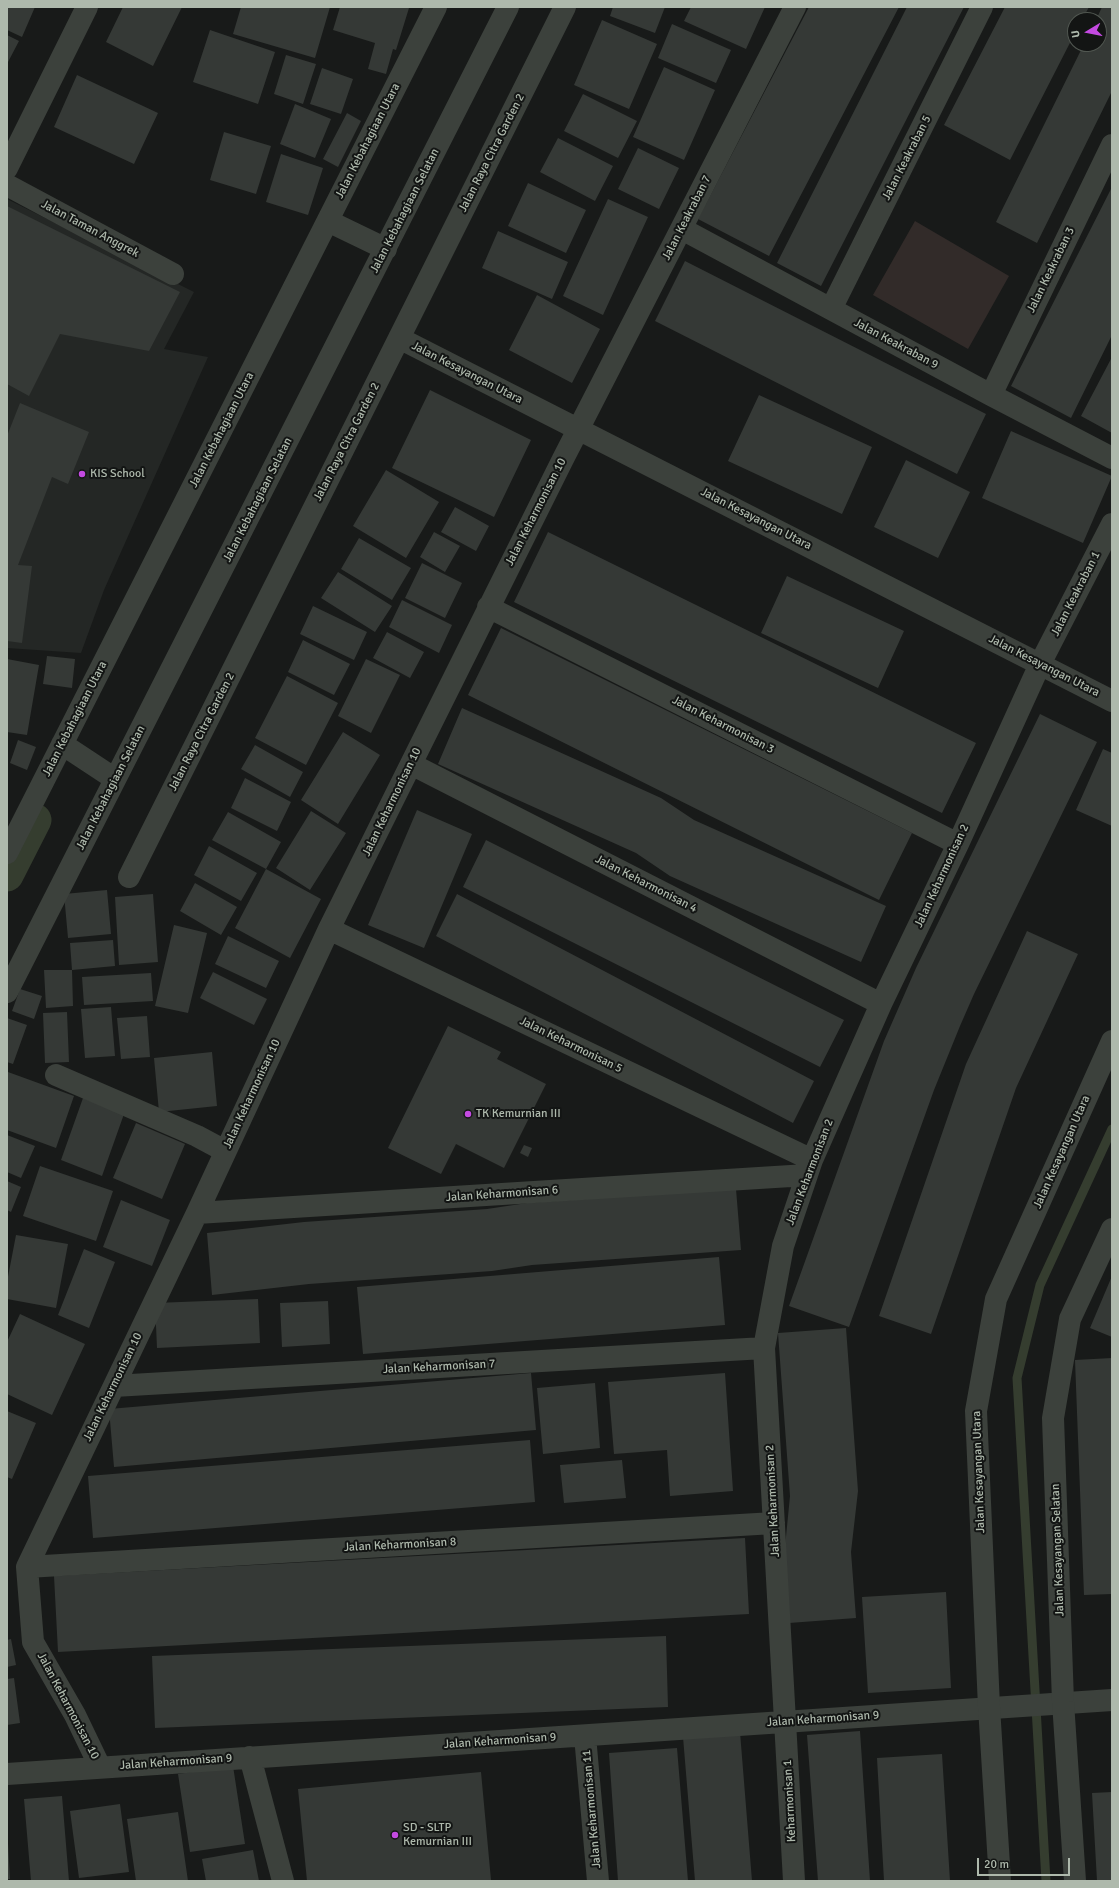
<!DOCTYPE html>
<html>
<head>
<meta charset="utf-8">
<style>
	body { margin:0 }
	#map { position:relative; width:1119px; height:1888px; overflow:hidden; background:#181a19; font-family:Signika,sans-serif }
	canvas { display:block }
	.frame { position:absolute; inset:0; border:8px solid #aeb9ac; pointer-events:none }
	.north { position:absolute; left:1067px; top:12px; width:40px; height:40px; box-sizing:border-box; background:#131514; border:1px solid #515751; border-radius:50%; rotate:260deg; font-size:11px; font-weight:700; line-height:16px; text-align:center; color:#aeb9ac }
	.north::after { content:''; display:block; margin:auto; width:14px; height:18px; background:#c44ae1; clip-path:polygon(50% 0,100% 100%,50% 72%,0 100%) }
	.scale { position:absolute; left:977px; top:1858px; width:93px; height:18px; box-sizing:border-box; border:2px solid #aeb9ac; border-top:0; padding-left:5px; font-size:12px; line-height:14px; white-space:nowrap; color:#aeb9ac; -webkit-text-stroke:3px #131514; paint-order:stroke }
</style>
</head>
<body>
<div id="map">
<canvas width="1119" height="1888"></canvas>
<div class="frame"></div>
<div class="north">U</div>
<div class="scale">20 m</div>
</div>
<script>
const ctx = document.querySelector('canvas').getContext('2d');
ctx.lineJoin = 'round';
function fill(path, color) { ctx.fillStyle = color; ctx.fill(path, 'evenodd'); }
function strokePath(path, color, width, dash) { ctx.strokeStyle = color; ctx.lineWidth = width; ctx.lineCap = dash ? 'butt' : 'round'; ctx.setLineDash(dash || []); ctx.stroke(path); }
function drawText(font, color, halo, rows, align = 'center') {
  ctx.font = font + ' Signika,sans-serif'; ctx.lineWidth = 4; ctx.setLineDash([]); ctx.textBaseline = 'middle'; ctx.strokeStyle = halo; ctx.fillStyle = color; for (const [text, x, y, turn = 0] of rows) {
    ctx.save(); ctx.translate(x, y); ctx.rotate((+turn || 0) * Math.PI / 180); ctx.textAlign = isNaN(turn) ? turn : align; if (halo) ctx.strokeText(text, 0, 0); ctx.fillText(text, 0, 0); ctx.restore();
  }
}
fill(new Path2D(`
	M7,199L194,292L164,349L208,357L104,590L81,653L7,648Z`), '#242725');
fill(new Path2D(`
	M915,221L1009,276L968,349L873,295Z`), '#322b29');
strokePath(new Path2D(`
	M1046,1881L1017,1378L1040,1285L1112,1129`), '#353d2f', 9);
strokePath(new Path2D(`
	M7,875L35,820`), '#353d2f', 33);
fill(new Path2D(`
	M7,7H35L22,37L7,30Z
	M123,7H182L153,66L106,42Z
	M241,7H330L315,58L233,34Z
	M340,7L409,8L396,50L393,49L386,74L368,69L375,43L333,30Z
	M613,7H665L655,33L610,16Z
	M691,7H765L746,49L684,21Z
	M809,7H899L769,256L698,219Z
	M907,7H964L821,286L777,263Z
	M1005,7H1089L1082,20H1075V33L1010,160L944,125Z
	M1102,7H1112V91L1037,243L996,222L1084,44H1099V20H1096Z
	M602,20L657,44L629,109L574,85Z
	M672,24L731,50L716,83L658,58Z
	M210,30L275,52L258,104L193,82Z
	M7,35L19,41L7,64Z
	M286,55L316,64L303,104L274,94Z
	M664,67L715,90L684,160L633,137Z
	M322,68L353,79L341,114L310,104Z
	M77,75L158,113L134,164L54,127Z
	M583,94L637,121L618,158L564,131Z
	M295,104L331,119L315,158L280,144Z
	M347,113L361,121L338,167L323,159Z
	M224,132L271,146L256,194L210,180Z
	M558,138L613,166L595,201L540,172Z
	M638,148L679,168L659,209L618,189Z
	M281,154L323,168L308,215L266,202Z
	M528,183L586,210L566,253L508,226Z
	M1112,187V335L1071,418L1011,386Z
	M608,199L648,217L603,315L563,296Z
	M7,206L180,292L149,351L60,334L29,396L7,384Z
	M498,231L568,262L552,299L482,268Z
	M685,261L986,414L957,474L655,321Z
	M537,295L600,329L572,383L509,350Z
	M1112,357V433L1081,416Z
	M430,390L531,440L494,517L392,468Z
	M759,395L872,447L842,514L728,461Z
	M20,403L89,432L68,484L52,477L18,565L32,566L22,643L7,641V436Z
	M1011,431L1112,476L1083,543L982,498Z
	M906,460L970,492L938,558L874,527Z
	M386,470L439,502L406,558L353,526Z
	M455,507L489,526L476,551L441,532Z
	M434,532L460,546L445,572L420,557Z
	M548,532L976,743L942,813L514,602Z
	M359,538L411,568L392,600L341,569Z
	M422,563L462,583L445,618L405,598Z
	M338,572L392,606L375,632L321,598Z
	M787,576L904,631L878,688L761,633Z
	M402,600L452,625L439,653L389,627Z
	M313,606L367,632L354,660L300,634Z
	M501,628L912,833L879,900L468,695Z
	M387,632L424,652L410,678L373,658Z
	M303,640L350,664L334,695L288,672Z
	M47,656L75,659L72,688L43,684Z
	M7,659L39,665L27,735L7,732Z
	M366,659L400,675L371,733L338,716Z
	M287,676L338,703L306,765L255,738Z
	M462,708L661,798L694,820L886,906L861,962L670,876L636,853L438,764Z
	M1040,714L1097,742L974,994L960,1026L934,1090L849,1327L789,1306L884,1041L916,968Z
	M343,732L380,755L338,824L301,800Z
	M18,740L36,747L27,770L10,763Z
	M255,745L303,772L290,797L241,769Z
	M1103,749L1112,753V826L1076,810Z
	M245,778L291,802L277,831L231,808Z
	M417,810L472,834L424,948L368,925Z
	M311,811L346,833L310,890L276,868Z
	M228,812L281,842L266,869L321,899L290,958L235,928L266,869L212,840Z
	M486,840L844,1020L820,1067L463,887Z
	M209,846L257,873L241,901L194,875Z
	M195,883L237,907L221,935L180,911Z
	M107,890L111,934L68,938L64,894Z
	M153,894L158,962L119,965L115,897Z
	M457,894L814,1081L793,1123L436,936Z
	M174,925L207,933L188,1013L155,1006Z
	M1027,931L1078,954L1016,1088L931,1334L879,1316L966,1064Z
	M228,936L279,961L266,988L215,964Z
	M113,940L115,966L72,970L70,943Z
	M44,970H72L73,1006L46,1008Z
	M213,972L267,999L254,1025L200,998Z
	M151,973L153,1001L84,1005L82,977Z
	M20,989L42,996L34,1019L12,1011Z
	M111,1007L115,1056L85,1058L81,1009Z
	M67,1012L69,1062L45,1063L43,1013Z
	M147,1016L150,1057L121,1059L117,1018Z
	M7,1018L27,1025L13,1064L7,1062Z
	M448,1026L501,1052L497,1059L546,1084L504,1168L456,1144L441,1174L388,1148Z
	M212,1052L217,1106L159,1112L154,1058Z
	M8,1072L74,1096L56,1148L7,1130Z
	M83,1098L124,1114L102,1176L61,1160Z
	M136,1123L185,1144L162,1199L113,1178Z
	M7,1135L35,1146L21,1178L7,1172Z
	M524,1145L532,1148L528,1157L520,1153Z
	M40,1166L113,1191L96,1241L23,1216Z
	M7,1181L21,1187L11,1212L7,1210Z
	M736,1189L741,1250L532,1265L492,1271L309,1284L212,1295L207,1233L304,1222L487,1209L527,1203Z
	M121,1200L170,1220L152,1266L103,1247Z
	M16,1235L68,1244L56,1308L7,1299V1282Z
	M84,1249L115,1262L89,1328L58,1315Z
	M719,1257L725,1325L363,1354L357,1287Z
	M1112,1276V1337L1090,1328Z
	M258,1299L260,1343L157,1348L155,1303Z
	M328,1301L330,1344L282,1347L280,1303Z
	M20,1314L85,1344L52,1415L7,1394V1342Z
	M846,1328L858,1491L851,1552L856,1618L789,1623L784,1557L790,1496L778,1333Z
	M1112,1358V1594L1084,1595L1075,1360Z
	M531,1373L536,1430L114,1467L109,1409Z
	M725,1373L733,1491L670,1496L667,1450L614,1454L608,1382Z
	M595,1383L600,1448L543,1454L537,1388Z
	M7,1411L36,1423L12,1479L7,1477Z
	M530,1440L535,1502L93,1538L88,1476Z
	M622,1460L626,1498L564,1503L560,1465Z
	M745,1538L749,1614L58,1652L54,1576Z
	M946,1592L951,1688L868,1693L862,1597Z
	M666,1636L668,1707L155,1728L152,1656Z
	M11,1639L16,1665L7,1667V1640Z
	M14,1678L20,1723L7,1725V1679Z
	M860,1731L870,1881H818L807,1735Z
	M740,1732L752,1881H695L683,1737Z
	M677,1748L688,1881H618L609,1753Z
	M942,1754L950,1881H884L877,1758Z
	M233,1766L245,1844L190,1852L178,1774Z
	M481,1772L491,1880L307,1881L298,1789Z
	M1112,1792V1881H1097L1092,1793Z
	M62,1796L69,1881H31L24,1799Z
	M120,1804L129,1872L79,1878L70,1811Z
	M178,1812L188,1881H136L127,1819Z
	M7,1843H8L10,1879H7Z
	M253,1850L259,1881H206L202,1859Z`), '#353936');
strokePath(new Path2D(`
	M7,168L87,7
	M7,185L173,274
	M328,221L386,249
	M682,229L991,395L1112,458
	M831,309L982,7
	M399,338L1112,701
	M991,395L1112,145
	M488,607L958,844
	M62,744L115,779
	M411,764L881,1004
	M7,853L436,7
	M129,877L565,7
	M329,929L812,1160
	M7,992L508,7
	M56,1075L197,1136L225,1151
	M197,1213L807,1175
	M114,1386L764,1348
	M27,1567L774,1523
	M585,1736L598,1881
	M250,1757L283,1881
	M100,1767L75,1715L33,1642L27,1567L197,1213L329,929L411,764L563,459L795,7
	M7,1774L1112,1700
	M794,1881L764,1348L783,1246L812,1160L881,1004L958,844L1040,664L1112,524`), '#3c413c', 22);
strokePath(new Path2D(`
	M1000,1881L989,1707L976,1411L996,1299L1112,1041
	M1075,1881L1063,1702L1053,1418L1070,1319L1112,1229`), '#3c413c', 22);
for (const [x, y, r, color] of [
	[82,474,4,"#c44ae1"],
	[468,1114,4,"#c44ae1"],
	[395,1835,4,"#c44ae1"]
]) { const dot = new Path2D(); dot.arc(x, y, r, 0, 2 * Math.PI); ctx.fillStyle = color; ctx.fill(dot); strokePath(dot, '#131514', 1.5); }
drawText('12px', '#aeb9ac', '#131514', [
	["Jalan Kebahagiaan Utara",368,141,-63],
	["Jalan Raya Citra Garden 2",492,153,-63],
	["Jalan Keakraban 5",907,158,-63],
	["Jalan Kebahagiaan Selatan",405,211,-63],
	["Jalan Keakraban 7",687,218,-63],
	["Jalan Taman Anggrek",90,229,28],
	["Jalan Keakraban 3",1051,270,-64],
	["Jalan Keakraban 9",896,344,28],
	["Jalan Kesayangan Utara",467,373,27],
	["Jalan Kebahagiaan Utara",222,430,-63],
	["Jalan Raya Citra Garden 2",347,442,-63],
	["Jalan Kebahagiaan Selatan",258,500,-63],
	["Jalan Keharmonisan 10",536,512,-63],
	["Jalan Kesayangan Utara",756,519,27],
	["Jalan Keakraban 1",1076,594,-63],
	["Jalan Kesayangan Utara",1044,666,27],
	["Jalan Kebahagiaan Utara",75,719,-63],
	["Jalan Keharmonisan 3",723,725,27],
	["Jalan Raya Citra Garden 2",202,732,-63],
	["Jalan Kebahagiaan Selatan",111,788,-63],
	["Jalan Keharmonisan 10",392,802,-64],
	["Jalan Keharmonisan 2",942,876,-65],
	["Jalan Keharmonisan 4",646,884,27],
	["Jalan Keharmonisan 5",571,1045,26],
	["Jalan Keharmonisan 10",252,1094,-65],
	["Jalan Kesayangan Utara",1062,1152,-66],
	["Jalan Keharmonisan 2",810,1172,-69],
	["Jalan Keharmonisan 6",502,1194,-4],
	["Jalan Keharmonisan 7",439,1367,-3],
	["Jalan Keharmonisan 10",113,1387,-64],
	["Jalan Kesayangan Utara",979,1472,-92],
	["Jalan Keharmonisan 2",773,1501,-93],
	["Jalan Keharmonisan 8",400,1545,-3],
	["Jalan Kesayangan Selatan",1058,1550,-92],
	["Jalan Keharmonisan 10",68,1706,62],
	["Jalan Keharmonisan 9",823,1719,-4],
	["Jalan Keharmonisan 9",500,1741,-4],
	["Jalan Keharmonisan 9",176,1762,-4],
	["Keharmonisan 1",790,1801,-93],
	["Jalan Keharmonisan 11",592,1809,-95]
]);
drawText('12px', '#aeb9ac', '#131514', [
	["KIS School",90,474],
	["TK Kemurnian III",476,1114],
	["SD - SLTP",403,1828],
	["Kemurnian III",403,1842]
], 'left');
</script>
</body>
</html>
